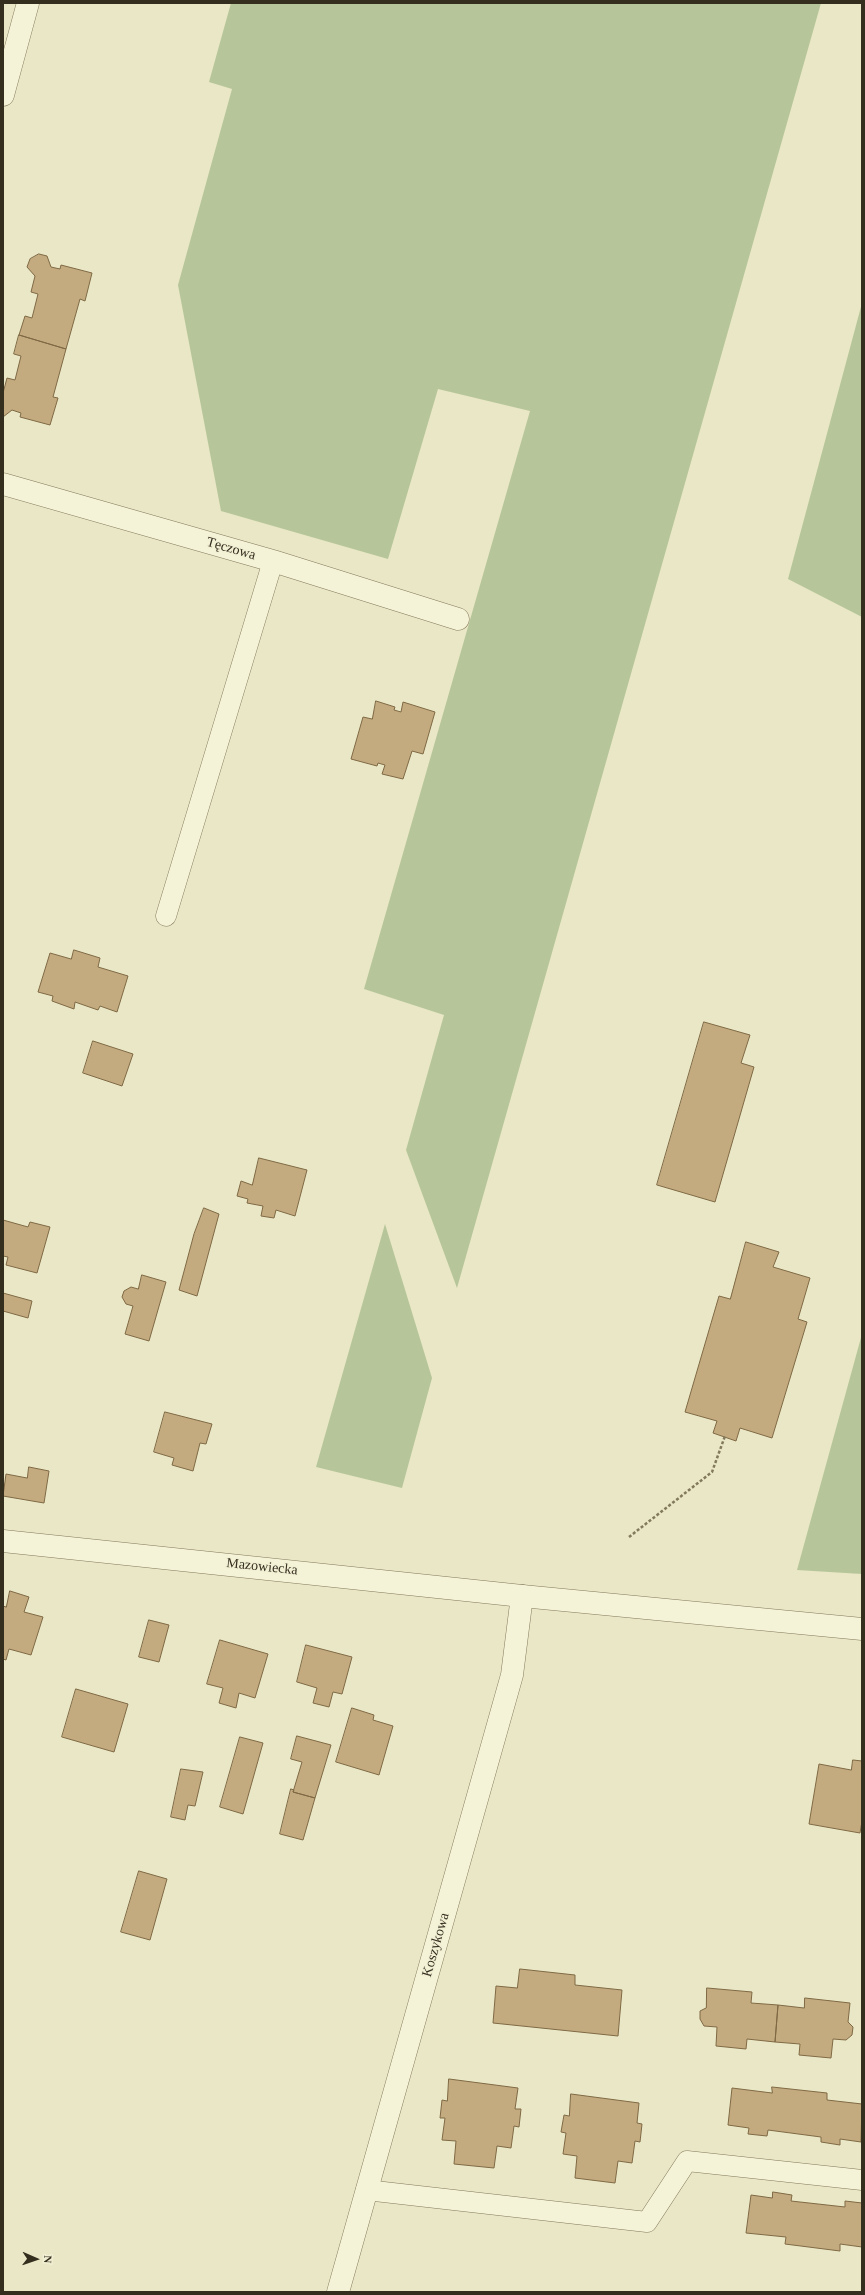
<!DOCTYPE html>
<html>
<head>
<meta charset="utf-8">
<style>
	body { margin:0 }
	#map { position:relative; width:865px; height:2295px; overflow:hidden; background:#e9e7c5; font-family:Georgia,serif }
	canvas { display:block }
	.frame { position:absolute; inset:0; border:4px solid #342e1f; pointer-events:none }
	.north { position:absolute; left:16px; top:2239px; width:40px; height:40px; -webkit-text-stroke:3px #f2f0d4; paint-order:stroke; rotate:92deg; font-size:11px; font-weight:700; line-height:16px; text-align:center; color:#342e1f }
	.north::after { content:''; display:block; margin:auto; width:14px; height:18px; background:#342e1f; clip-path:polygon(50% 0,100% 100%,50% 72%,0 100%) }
</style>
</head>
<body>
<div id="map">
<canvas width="865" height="2295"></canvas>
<div class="frame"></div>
<div class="north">N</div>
</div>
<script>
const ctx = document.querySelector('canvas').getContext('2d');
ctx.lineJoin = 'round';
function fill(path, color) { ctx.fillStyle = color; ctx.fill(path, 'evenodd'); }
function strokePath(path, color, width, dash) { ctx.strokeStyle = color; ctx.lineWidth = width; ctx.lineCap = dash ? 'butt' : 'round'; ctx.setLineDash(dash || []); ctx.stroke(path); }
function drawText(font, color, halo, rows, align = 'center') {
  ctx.font = font + ' Georgia,serif'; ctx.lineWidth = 3; ctx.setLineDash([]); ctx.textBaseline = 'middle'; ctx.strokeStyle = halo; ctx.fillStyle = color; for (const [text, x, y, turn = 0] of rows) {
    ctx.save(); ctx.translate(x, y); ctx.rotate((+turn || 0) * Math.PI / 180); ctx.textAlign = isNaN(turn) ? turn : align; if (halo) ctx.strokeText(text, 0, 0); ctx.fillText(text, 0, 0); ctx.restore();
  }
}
fill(new Path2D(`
	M231,3H821L457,1288L406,1150L444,1015L364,989L530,411L438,389L388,559L221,511L178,285L232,89L209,82Z
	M862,303V617L788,579Z
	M385,1224L432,1378L402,1488L316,1467Z
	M862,1334V1574L797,1570Z`), '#b7c69a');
const building = new Path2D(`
	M39,254L47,256L51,267L60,269L61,265L92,273L85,301L80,299L66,349L19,335L25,316L32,318L38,294L31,292L35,276L27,267L30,259Z
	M19,335L66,349L53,397L58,398L50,425L20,417L21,413L12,410L3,417V393L7,378L15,380L21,356L14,354Z
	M376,701L395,707L394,710L401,712L403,702L435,712L423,754L412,751L403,779L382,774L385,765L378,763L377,766L351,759L363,717L372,719Z
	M74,950L100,958L98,967L128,976L117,1012L100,1006L98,1010L75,1002L74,1009L52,1001L53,996L38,992L50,953L71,959Z
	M704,1022L750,1035L741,1063L754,1067L715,1202L657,1185Z
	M93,1041L133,1054L122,1086L83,1073Z
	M259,1158L307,1170L295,1216L276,1210L274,1218L261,1216L263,1206L247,1203L248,1199L237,1196L241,1181L252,1185Z
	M204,1208L219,1214L197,1296L179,1290L194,1234Z
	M3,1220L28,1227L30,1222L50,1227L37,1273L6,1265L8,1257L3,1256Z
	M746,1242L779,1252L773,1267L810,1278L798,1319L807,1322L772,1438L740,1428L736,1441L713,1433L717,1421L685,1412L719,1296L730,1299Z
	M142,1275L166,1282L149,1341L125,1334L133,1306L126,1304L122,1297L124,1291L131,1287L138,1289Z
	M3,1293L32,1301L28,1318L3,1311Z
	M165,1412L212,1424L206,1444L200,1443L193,1471L172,1465L174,1458L154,1452Z
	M29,1467L49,1471L44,1503L3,1496L6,1474L27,1478Z
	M10,1591L29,1597L24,1612L43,1617L31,1655L9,1649L6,1660L3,1659V1606L6,1607Z
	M149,1620L169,1625L159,1662L139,1657Z
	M220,1640L268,1654L255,1698L239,1693L236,1708L219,1703L223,1688L207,1684Z
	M306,1645L352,1657L342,1694L333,1692L329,1707L313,1703L317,1688L297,1682Z
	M76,1689L128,1704L114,1752L62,1737Z
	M352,1708L374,1715L373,1720L393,1726L379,1775L336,1762Z
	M297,1736L331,1745L315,1798L293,1792L302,1762L291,1759Z
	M240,1737L263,1743L243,1814L220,1807Z
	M853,1760L862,1761V1821L860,1833L809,1824L819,1764L851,1770Z
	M181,1769L203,1772L195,1806L188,1805L185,1820L171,1817Z
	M291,1789L294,1790L293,1792L315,1798L303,1840L280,1834Z
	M139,1871L167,1879L150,1940L121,1932Z
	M520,1969L575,1975V1985L622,1990L618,2036L493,2023L496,1986L517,1988Z
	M707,1988L752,1992L751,2003L778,2005L775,2042L747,2039L746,2049L716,2046L717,2027L704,2026L700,2019V2011L706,2008Z
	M805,1998L850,2003L848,2022L853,2027L852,2035L846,2040L833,2039L831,2058L799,2055L800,2044L775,2042L778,2005L804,2008Z
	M449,2079L518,2088L515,2109H521L519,2127L514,2126L511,2148L497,2146L494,2168L454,2164L456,2141L442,2140L445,2118H440L442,2100L447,2101Z
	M772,2087L827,2093V2100L862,2104L861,2142L840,2139V2145L821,2142V2137L768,2130L767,2136L748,2134L749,2128L728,2125L732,2088L772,2093Z
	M571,2094L639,2103L637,2123L642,2124L640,2142L635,2141L632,2163L618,2161L615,2183L575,2178L577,2156L563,2154L566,2133L561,2132L564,2115L569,2116Z
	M773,2192L792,2195L791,2201L845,2207V2201L862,2203V2247L840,2244V2251L785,2244L786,2237L746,2233L751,2195L772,2198Z`);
fill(building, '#c4ab7f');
strokePath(building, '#7f6945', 1);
const service = new Path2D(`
	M166,916L273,561
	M366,2190L647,2222L687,2161L862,2180`);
const minor = new Path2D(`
	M3,484L273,561L458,619
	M338,2292L512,1675L522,1596`);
const tertiary = new Path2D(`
	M3,95L28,3
	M3,1541L522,1596L862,1629`);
strokePath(service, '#83795d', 21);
strokePath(minor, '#83795d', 23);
strokePath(tertiary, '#83795d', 23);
strokePath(new Path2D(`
	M629,1537L712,1472L725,1436`), '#83795d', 2.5, [3, 2]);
strokePath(service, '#f5f3d7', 20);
strokePath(minor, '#f5f3d7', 22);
strokePath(tertiary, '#f5f3d7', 22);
drawText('14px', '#342e1f', '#f2f0d4', [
	["Tęczowa",231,549,16],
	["Mazowiecka",262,1567,6],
	["Koszykowa",436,1945,-74]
]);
</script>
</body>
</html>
